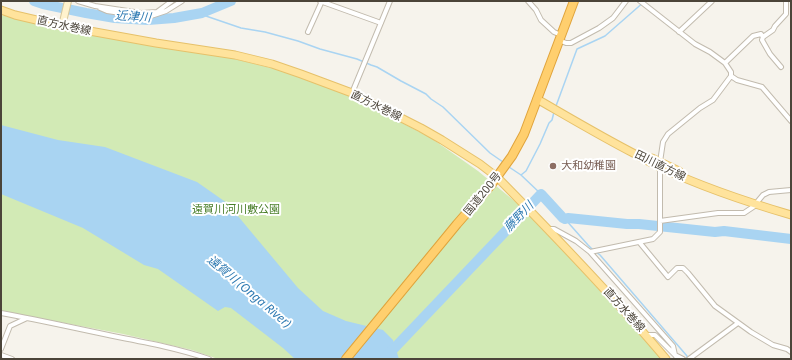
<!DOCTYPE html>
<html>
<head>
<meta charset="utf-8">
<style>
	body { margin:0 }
	#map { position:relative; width:792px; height:360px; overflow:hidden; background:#f6f3ec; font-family:"Noto Sans",sans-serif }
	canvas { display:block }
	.frame { position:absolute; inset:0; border:2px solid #4b4439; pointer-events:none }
</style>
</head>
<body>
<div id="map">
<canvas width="792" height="360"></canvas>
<div class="frame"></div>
</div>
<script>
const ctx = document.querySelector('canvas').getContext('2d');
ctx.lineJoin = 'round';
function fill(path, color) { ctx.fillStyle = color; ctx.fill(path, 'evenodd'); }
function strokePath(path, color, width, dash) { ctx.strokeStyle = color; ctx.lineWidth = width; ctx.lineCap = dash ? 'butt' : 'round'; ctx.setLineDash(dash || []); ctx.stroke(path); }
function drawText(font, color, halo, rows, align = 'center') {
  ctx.font = font + ' "Noto Sans","Noto Sans JP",sans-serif'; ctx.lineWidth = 4; ctx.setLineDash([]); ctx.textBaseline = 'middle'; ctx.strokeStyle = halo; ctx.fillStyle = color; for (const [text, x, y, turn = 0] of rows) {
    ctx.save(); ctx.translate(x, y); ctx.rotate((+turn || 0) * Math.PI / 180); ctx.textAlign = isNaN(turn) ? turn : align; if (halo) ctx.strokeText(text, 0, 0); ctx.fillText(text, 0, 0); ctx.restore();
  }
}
fill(new Path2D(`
	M1,15L62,29L235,59L279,70L345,93L431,138L478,171L518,204L541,227L641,335L662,359H218L192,350L123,334L1,311Z`), '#d2eab5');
fill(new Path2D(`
	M1,125L58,140L105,147L197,182L227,203L298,288L323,311L346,321L383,330L393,340L399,359H295L283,348L231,308L225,307L218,311L158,269L144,265L83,228L1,194Z`), '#a9d4f2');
strokePath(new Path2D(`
	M202,13L203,15L241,28L265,32L298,41L320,49L357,59L371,65L377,67L401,81L426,94L431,99L443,107L490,153L503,162
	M556,106L577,49L605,36L645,1
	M509,167L521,175L541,194
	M521,175L526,171L540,144L549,123L552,120L554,112
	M565,219L588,245L593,250
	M596,252L600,255L687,356V358`), '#a9d4f2', 1.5);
strokePath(new Path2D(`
	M34,1L43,4L86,13L115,18L148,20L174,18L202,13L231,1
	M384,359L541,194L563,218L565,219L568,218L627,224H639L715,232L724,231L791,239`), '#a9d4f2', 10);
const street = new Path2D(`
	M78,1L95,6L141,13L157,12L172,1
	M320,1L381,23
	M528,1L536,10L541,20L554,32L561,35
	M100,8L107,11L148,17L166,11L182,1
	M308,32L322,1
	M679,32L712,1
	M763,37L762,40L770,54L781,67
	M559,40L566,43H571L599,28L613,18L626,1
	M725,63L753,36L761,34L763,37L773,30L775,26L786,14V1
	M731,76L737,80L762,87L791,121
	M352,93L390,1
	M660,221L718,213H744L756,205L758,201L763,195L769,192L791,190
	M548,229H554L576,241L590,252L653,239L660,232V162L663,142L668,134L700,108L713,100L731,76V72L725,63L710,52L695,44L640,1
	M640,243L668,277L677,268H683L688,273L715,306L751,332L773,345L787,349L791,352
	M590,252L673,346L675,355L678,359
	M1,313C40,320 79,329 118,337C149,343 180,349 209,359
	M646,335H655L675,355L683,359
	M1,349L10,326L27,318
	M1,355L12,359
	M689,359L738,323`);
const secondary = new Path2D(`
	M62,26L68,1`);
const primary = new Path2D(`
	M1,10L15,15L62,26L156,43L235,55L272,64L301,74L352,93L421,128L442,140L480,164L497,177C555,236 613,296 666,359
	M537,99C570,118 602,137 635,154C644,159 653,164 662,168C704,188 747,202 791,215
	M652,158L679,171`);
const highway = new Path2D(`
	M346,359L457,224L491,185L512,156L524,134L574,1`);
strokePath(street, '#c2bbae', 6);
strokePath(secondary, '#d6c79b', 8);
strokePath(primary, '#e6c16a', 9);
strokePath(highway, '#e0a43c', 10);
strokePath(street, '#fff', 4);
strokePath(secondary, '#fff3cd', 6);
strokePath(primary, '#ffe39c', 7);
strokePath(highway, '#ffcf6e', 8);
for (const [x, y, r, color] of [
	[553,166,4,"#8d6e63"]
]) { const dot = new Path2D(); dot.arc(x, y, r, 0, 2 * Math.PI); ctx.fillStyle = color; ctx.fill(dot); strokePath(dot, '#fff', 1.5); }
drawText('11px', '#4b4439', '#fff', [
	["直方水巻線",64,26,12],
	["直方水巻線",376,106,26],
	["田川直方線",660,166,26],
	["国道200号",483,194,-51],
	["直方水巻線",624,310,48]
]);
drawText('11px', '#785e54', '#fff', [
	["大和幼稚園",561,166]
], 'left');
drawText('11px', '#4a7f2a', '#fff', [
	["遠賀川河川敷公園",236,210]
]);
drawText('italic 12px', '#2e7ab2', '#fff', [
	["近津川",133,17,4],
	["藤野川",519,217,-46],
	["遠賀川 (Onga River)",249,292,40]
]);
</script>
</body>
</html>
